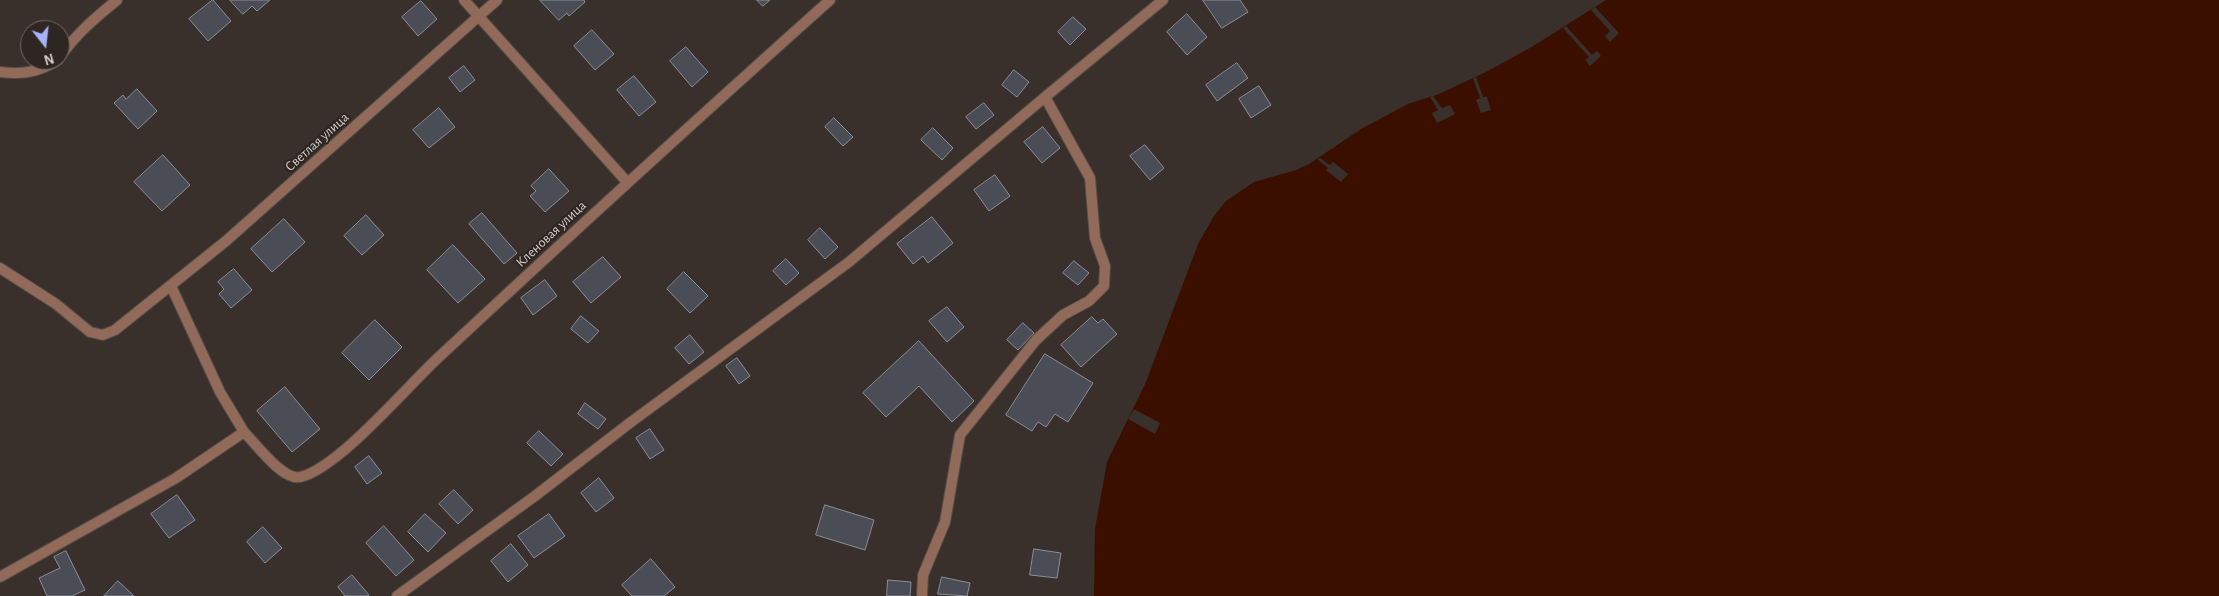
<!DOCTYPE html>
<html>
<head>
<meta charset="utf-8">
<style>
	body { margin:0 }
	#map { position:relative; width:2219px; height:596px; overflow:hidden; background:#392f2b; font-family:"Alegreya Sans",sans-serif }
	canvas { display:block }
	.north { position:absolute; left:20px; top:20px; width:50px; height:50px; box-sizing:border-box; background:#2f2521; border:1px solid #726966; border-radius:50%; rotate:164deg; font-size:14px; font-weight:700; line-height:20px; text-align:center; color:#d6d0cd }
	.north::after { content:''; display:block; margin:auto; width:18px; height:22px; background:#a6b1fc; clip-path:polygon(50% 0,100% 100%,50% 72%,0 100%) }
</style>
</head>
<body>
<div id="map">
<canvas width="2219" height="596"></canvas>
<div class="north">N</div>
</div>
<script>
const ctx = document.querySelector('canvas').getContext('2d');
ctx.lineJoin = 'round';
function fill(path, color) { ctx.fillStyle = color; ctx.fill(path, 'evenodd'); }
function strokePath(path, color, width, dash) { ctx.strokeStyle = color; ctx.lineWidth = width; ctx.lineCap = dash ? 'butt' : 'round'; ctx.setLineDash(dash || []); ctx.stroke(path); }
function drawText(font, color, halo, rows, align = 'center') {
  ctx.font = font + ' "Alegreya Sans",sans-serif'; ctx.lineWidth = 4; ctx.setLineDash([]); ctx.textBaseline = 'middle'; ctx.strokeStyle = halo; ctx.fillStyle = color; for (const [text, x, y, turn = 0] of rows) {
    ctx.save(); ctx.translate(x, y); ctx.rotate((+turn || 0) * Math.PI / 180); ctx.textAlign = isNaN(turn) ? turn : align; if (halo) ctx.strokeText(text, 0, 0); ctx.fillText(text, 0, 0); ctx.restore();
  }
}
fill(new Path2D(`
	M1606,0H2219V596H1094L1095,529L1107,462L1146,382L1198,244L1214,216L1226,201L1254,182L1296,170L1309,164L1361,129L1408,104L1439,94L1488,71L1535,45Z`), '#3a0f00');
fill(new Path2D(`
	M1595,7L1619,33L1610,42L1605,36L1610,31L1591,10Z
	M1566,26L1592,55L1597,51L1601,56L1590,66L1585,60L1589,57L1563,28Z
	M1476,77L1483,97H1487L1491,110L1481,113L1476,100L1480,98L1473,78Z
	M1433,96L1442,108L1450,105L1455,114L1437,123L1432,113L1438,110L1430,97Z
	M1320,158L1330,165L1333,162L1348,174L1341,182L1326,170L1328,168L1317,159Z
	M1134,409L1160,423L1155,434L1128,419Z`), '#392f2b');
const building = new Path2D(`
	M213,0L231,21L208,41L189,19Z
	M230,0H270L257,11L252,6L243,14Z
	M540,0H584L585,2L569,16L567,13L559,20Z
	M757,0H770L763,6Z
	M1203,0H1240L1248,12L1222,28Z
	M421,1L437,19L418,36L402,17Z
	M1187,14L1207,37L1187,55L1167,32Z
	M1073,17L1086,29L1070,45L1058,32Z
	M592,30L614,54L595,70L574,46Z
	M686,47L708,72L692,87L670,61Z
	M1237,63L1248,78L1217,101L1206,85Z
	M464,66L475,80L460,92L449,78Z
	M1014,70L1029,82L1017,97L1002,85Z
	M634,76L656,102L639,116L617,90Z
	M1259,86L1271,105L1251,118L1239,99Z
	M137,89L157,111L138,129L114,103L123,95L126,99Z
	M984,103L994,115L976,129L966,117Z
	M439,108L455,127L429,148L413,130Z
	M834,118L853,137L843,146L825,127Z
	M1043,127L1060,148L1042,163L1024,142Z
	M933,128L953,148L942,160L921,140Z
	M1145,145L1164,168L1150,180L1130,156Z
	M163,155L190,185L162,211L134,182Z
	M549,169L569,191L545,212L530,196L536,191L531,186Z
	M995,175L1010,196L989,211L974,190Z
	M482,213L517,253L504,264L469,224Z
	M366,215L384,235L362,255L344,236Z
	M932,217L953,243L928,263L923,256L913,264L897,244Z
	M284,219L305,242L272,272L251,249Z
	M820,228L838,247L825,259L808,240Z
	M453,245L485,279L458,303L427,270Z
	M603,257L621,277L591,303L573,282Z
	M786,259L799,273L786,285L773,271Z
	M1074,261L1089,273L1078,285L1063,273Z
	M234,269L252,290L231,308L219,294L224,289L218,282Z
	M684,272L708,296L690,313L667,289Z
	M545,280L557,296L533,315L521,298Z
	M947,307L964,327L947,342L929,321Z
	M581,316L599,331L588,343L571,329Z
	M1092,317L1098,323L1103,319L1117,334L1081,367L1061,345Z
	M375,320L402,347L369,380L342,353Z
	M1023,323L1034,333L1018,350L1007,340Z
	M690,335L704,352L689,364L675,348Z
	M919,341L974,401L952,422L919,386L886,417L863,393Z
	M1045,354L1093,383L1068,422L1055,414L1046,427L1038,422L1032,431L1006,415Z
	M737,358L750,376L739,384L726,366Z
	M285,387L320,429L292,452L257,411Z
	M585,403L606,419L598,429L578,414Z
	M650,429L664,450L650,459L636,438Z
	M539,431L563,454L551,466L527,443Z
	M369,456L382,473L367,484L355,467Z
	M599,478L614,498L596,512L581,493Z
	M454,490L473,510L458,524L439,504Z
	M177,495L195,520L169,538L151,514Z
	M825,505L874,520L865,550L816,535Z
	M425,514L446,533L428,552L408,532Z
	M549,514L565,536L534,558L518,536Z
	M384,526L414,560L396,576L366,543Z
	M263,527L282,548L265,563L247,542Z
	M511,544L528,565L508,582L491,561Z
	M1034,549L1061,553L1057,578L1030,575Z
	M66,551L85,590L72,596H47L39,578L60,568L54,557Z
	M651,559L675,587L664,596H632L622,585Z
	M352,575L369,595L367,596H345L338,587Z
	M942,577L970,583L967,596L938,594Z
	M888,580L911,582L910,596H887Z
	M118,581L134,596H104Z`);
fill(building, '#4a4c56');
strokePath(building, '#8c8e99', 1);
const street = new Path2D(`
	M464,0L627,182
	M60,57C76,34 96,17 117,0
	M0,72C22,75 39,72 58,60
	M1045,97L1163,0
	M0,268L56,304L90,332L103,335L115,330L226,241L497,0
	M244,432C256,444 283,481 300,477C338,469 409,384 440,356C569,236 699,117 830,0
	M0,577L176,478L244,432L220,392L171,286
	M397,596L535,496L631,422L849,262L1045,97L1090,178L1095,238L1105,266L1104,286L1089,301L1063,315L1036,340L960,435L945,522L923,575L922,596`);
strokePath(street, '#554c48', 12);
strokePath(street, '#916a59', 10);
drawText('14px', '#d6d0cd', '#2f2521', [
	["Светлая улица",317,142,-42],
	["Кленовая улица",551,234,-43]
]);
</script>
</body>
</html>
